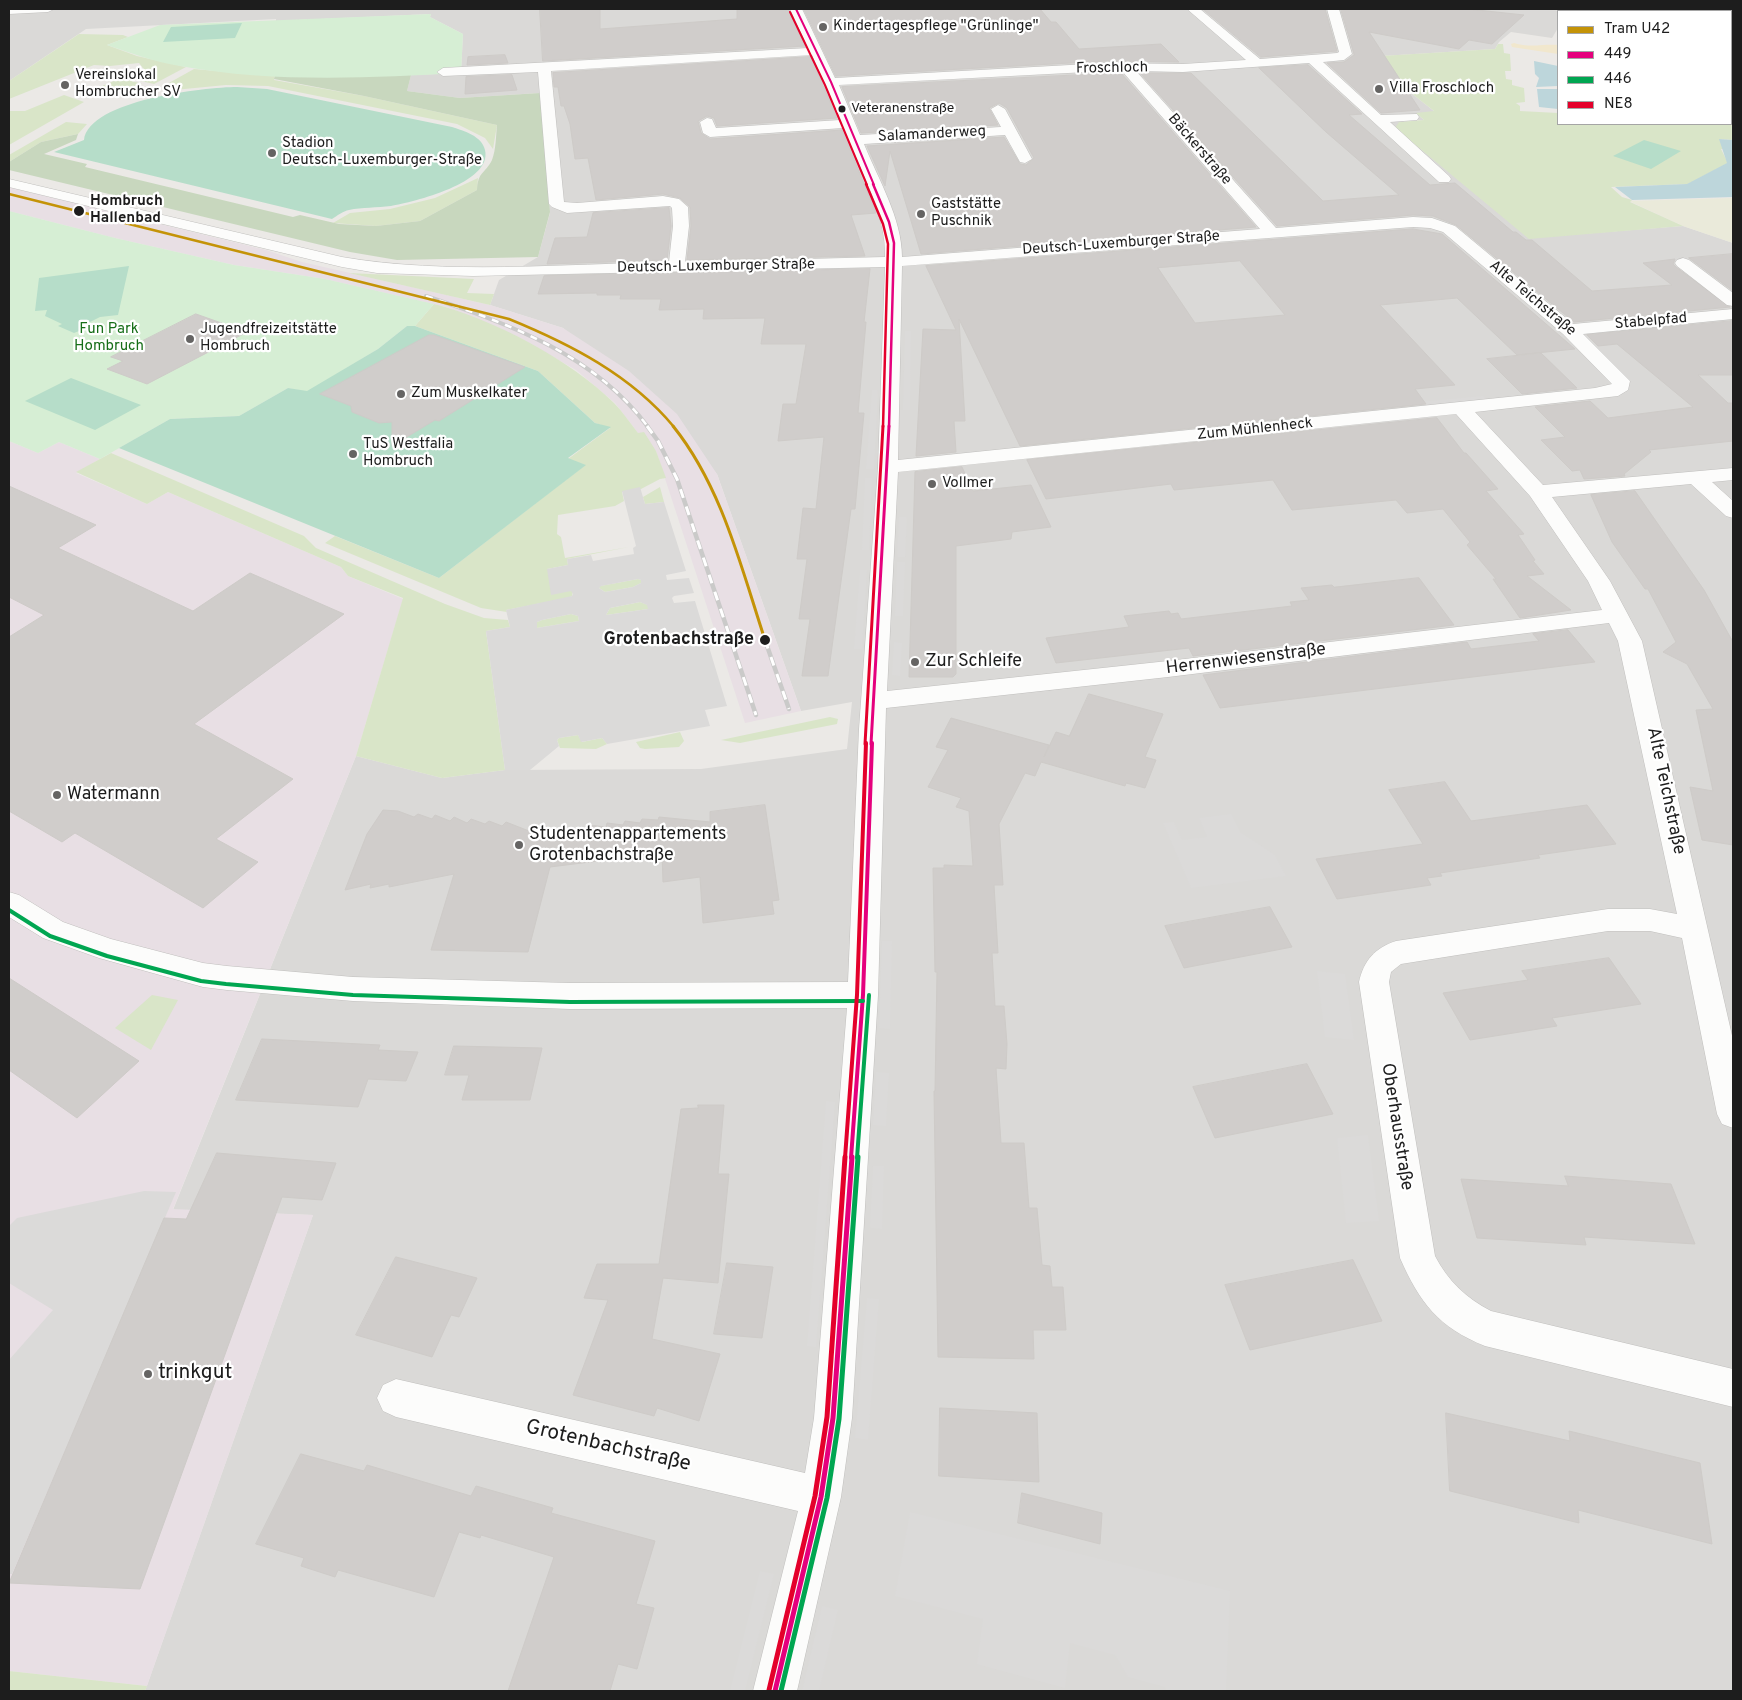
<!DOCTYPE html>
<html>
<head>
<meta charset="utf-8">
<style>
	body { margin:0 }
	#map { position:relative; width:1742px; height:1700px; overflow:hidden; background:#ebe9e6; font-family:Overpass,sans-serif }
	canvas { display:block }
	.frame { position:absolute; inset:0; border:10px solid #1d1d1d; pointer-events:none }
	.legend { position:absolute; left:1557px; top:10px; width:175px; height:115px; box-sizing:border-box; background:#fff; border:1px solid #a5a5a5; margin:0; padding:6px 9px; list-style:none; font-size:15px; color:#1d1d1d }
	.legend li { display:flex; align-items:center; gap:10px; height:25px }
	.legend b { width:25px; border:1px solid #a5a5a5 }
</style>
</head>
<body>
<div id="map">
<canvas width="1742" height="1700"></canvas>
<div class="frame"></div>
<ul class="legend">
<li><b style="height:6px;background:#c49307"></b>Tram U42</li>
<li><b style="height:6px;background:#e5007d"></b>449</li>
<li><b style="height:6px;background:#00a651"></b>446</li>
<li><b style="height:6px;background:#e4002b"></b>NE8</li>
</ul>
</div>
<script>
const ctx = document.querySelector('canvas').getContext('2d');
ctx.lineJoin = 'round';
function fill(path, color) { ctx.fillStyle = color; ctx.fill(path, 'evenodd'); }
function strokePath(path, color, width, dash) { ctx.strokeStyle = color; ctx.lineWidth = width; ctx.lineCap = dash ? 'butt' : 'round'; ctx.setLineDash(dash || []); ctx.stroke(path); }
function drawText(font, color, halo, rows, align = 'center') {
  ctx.font = font + ' Overpass,sans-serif'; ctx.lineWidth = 4.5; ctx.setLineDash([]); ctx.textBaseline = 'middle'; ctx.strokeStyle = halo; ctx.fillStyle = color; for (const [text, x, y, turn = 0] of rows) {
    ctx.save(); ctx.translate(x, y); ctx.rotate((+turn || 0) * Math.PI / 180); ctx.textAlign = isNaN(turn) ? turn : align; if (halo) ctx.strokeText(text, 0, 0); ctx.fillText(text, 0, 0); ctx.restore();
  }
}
fill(new Path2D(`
	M9,9H1548L1563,11H1558V28L1552,38L1511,32L1499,42L1495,49L1366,57L1435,112L1417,114L1424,120L1404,121L1396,128L1529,238L1683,226L1733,243V1691H145L313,1215L173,1210L356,756L442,778L505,770L701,769L847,749L852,702L801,711L717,474L563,328L490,305L499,280L538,257L550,213L539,93L460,98L407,91L411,75L461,73L463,34L430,17L431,14L276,21V19L86,29L9,81Z`), '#dad9d7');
fill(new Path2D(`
	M9,187L266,250L302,262L490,305L563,328L629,371L677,414L717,474L801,711L745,723L656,451L638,433L615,403L576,370L518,337L446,307L325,279L234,265L115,238L9,211Z
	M9,441L38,453L59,442L100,459L76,473L147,504L168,492L341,567L348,576L403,599L356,756L173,1209L313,1215L147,1686L9,1671Z`), '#e8dfe4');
fill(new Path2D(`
	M1733,198V243L1683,226L1629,201Z`), '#eaeada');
fill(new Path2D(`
	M79,34L123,35L128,37L107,45L137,56L186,67L154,84L123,77L146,72L139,63L110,66L94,65L9,99V81Z
	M1498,44H1503L1504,53L1510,54L1511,71H1505L1506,79L1512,80V85L1524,88L1525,102L1516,103L1520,106V111L1558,113V124H1731V63H1733V140L1720,139L1724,149H1721L1728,163L1688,184L1611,187L1622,197L1632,200L1630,202L1683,226L1529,239L1395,128L1399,122L1424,120L1416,113L1434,111L1365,57L1495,49Z
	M194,69L275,76L274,80L364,96L497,125L493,149L485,138L457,124L268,86L226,85L174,90L183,85L167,84Z
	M121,78L142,84L95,97L75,93H85Z
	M64,95L84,102L9,145V111H25Z
	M66,122L87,124L78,134L41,142L9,162V155Z
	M478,178L477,190L420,221L376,226L333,223L350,213L390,209L435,198Z
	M349,273L474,279L467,293L494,294L490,305Z
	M434,304C493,319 571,360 614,403C623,412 630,423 638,433L644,432L656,451L666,478L660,479L641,489L622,492L624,501L615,506L558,515L557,534L561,537L565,558L629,547L567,559L568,565L547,569L573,591L572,596L568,598L506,610L507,612L481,608L325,543L335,536L439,578L585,465L568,459L610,428L595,423L538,371L415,326Z
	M111,453L304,536L316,548L445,604L484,618L508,620L510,627L486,631L505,770L442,778L356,756L403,598L348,576L341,567L168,492L147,504L76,472Z
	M660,487L664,502L645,504L643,497Z
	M638,579L641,580V583L633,587L605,592L599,588L600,586Z
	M640,602L648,605V609L606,615L610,608Z
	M571,614L578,616L579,621L537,628V622L542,620Z
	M830,717L838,719L837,724L740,743L721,740Z
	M680,732L684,741L679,747L645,749L640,748L636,742Z
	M578,735L582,742L602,738L607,744L596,749L560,748L557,740L559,738Z
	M152,995L178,1000L151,1050L115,1028Z
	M9,1671L147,1686L145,1691H9Z`), '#d9e5c8');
fill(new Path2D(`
	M411,75L407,91L460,98L540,93L550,212L538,257L397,260L350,252L9,170V162L41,142L78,134L76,140L44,154L87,164L85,167L293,217L300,215L339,224L376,226L420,221L477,190C478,171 485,174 492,160C496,150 496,135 497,125L364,96L274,79L275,76Z`), '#c8d7be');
fill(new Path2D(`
	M1514,43C1529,48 1543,44 1558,45V54L1512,47L1511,44Z`), '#f1e7cd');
fill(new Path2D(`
	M431,14L430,17L463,34L461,73C369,78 272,83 180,66C155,62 130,53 107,45L160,25Z
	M9,211L115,238L234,265L325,279L434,304L415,326H407L378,349L307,392L288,388L239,416L170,419L100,459L59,442L38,453L9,441Z`), '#d6eed4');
fill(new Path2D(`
	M242,23L235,38L163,42L171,27Z
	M237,87L267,89L452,127C464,131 482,136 485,150C493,183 413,202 391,206C377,208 362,207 349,210C343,211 337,216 332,219L54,152L84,140C89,100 205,87 237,87Z
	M1644,140L1681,151L1651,169L1613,156Z
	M129,266L118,315L100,317L84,325L89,327L74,333L58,326L62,324L45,316L47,310L35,311L39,278Z
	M407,326H415L538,371L595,423L611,427L568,458L586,465L439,578L119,448L170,419L239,416L288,388L307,391L378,349Z
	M71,378L141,405L95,430L25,401Z`), '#b6ddc9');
fill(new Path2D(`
	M1643,9H1733V23H1731V11H1659Z
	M905,331H911L910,410H903Z
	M872,390H878L874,469H866Z
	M1483,396L1487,400L1422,407L1418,402Z
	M865,478H872L869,550H862Z
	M640,487L645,504L664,502L686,571L666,575L667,580L689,578L694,593L674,596L672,598L674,603L695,601L727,706L705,710L710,726L607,744L602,738L581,742L578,735L559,738L557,740L559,746L530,770H505L486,631L510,627L506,610L572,596L573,594L571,591L551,595L547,569L568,565L567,559L591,555L593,561L634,554L633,548L636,546L622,491ZM638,579L641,580V583L633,587L605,592L599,588L601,586ZM640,602L647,605L648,609L606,615L610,608ZM571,614L578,616L579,621L537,628V622L542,620Z
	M899,517H907L905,557H897Z
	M897,562H905L903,616H895Z
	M860,570H867L862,649H854Z
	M894,642L902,643L900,676L892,675Z
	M1231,814L1240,832L1275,855L1286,876L1191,888L1163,823L1174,822L1182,840L1207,837L1199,818Z
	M882,941H892L890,1029L879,1028Z
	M1317,971L1345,974L1354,1040L1325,1037Z
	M876,1072L889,1073L886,1126L873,1125Z
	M826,1101L835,1102L816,1347L807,1346Z
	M1368,1135L1379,1221L1346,1223L1337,1138Z
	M873,1166H884L882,1229L870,1228Z
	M144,1191L176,1192L12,1574H9V1360L53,1310L9,1283V1226L17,1218Z
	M867,1298L879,1299L868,1440L855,1438Z
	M910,1512L1230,1591L1226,1691H1166L1165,1687L1128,1677L1115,1655L1070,1643L1065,1688L977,1664L983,1619L895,1596Z
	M760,1571L774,1574L745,1691H730Z
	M822,1606L838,1610L819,1691H802Z`), '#dbdad9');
fill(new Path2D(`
	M1534,61L1558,66V86L1536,87L1539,78L1535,74Z
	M1537,89H1558V109L1539,107Z
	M1719,139L1733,140V197L1632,200L1615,187L1687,184L1727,163Z`), '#bdd6db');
const building = new Path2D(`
	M540,9H600V29L737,19V9H788L805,46L543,61Z
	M804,9H1040L1051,22H1056L1079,49L1161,44L1179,62L1106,61L836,76Z
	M1203,9H1325L1337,51L1261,57Z
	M1341,9H1468L1524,15L1492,44L1469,40L1459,49L1369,32L1420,110L1381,113L1327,63L1344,62L1354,55Z
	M505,55L508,63L467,65L468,57Z
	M811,57L837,118L717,126L714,118L707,116L698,121L701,133L710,139L842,130L876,213L851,215L865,256L687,260L691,226L690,207L680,198L663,194L596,200L588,158L575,159L570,124L564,106H561L558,87H554L553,73Z
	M1308,65L1362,114L1349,115L1430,185L1455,183L1513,232H1516L1526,240H1532L1592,291L1672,285L1643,263L1675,259L1673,264L1676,267L1730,307L1574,322L1456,225L1433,216L1413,215L1277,226L1140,73H1191L1323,201L1399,195L1326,132L1259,68Z
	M1121,73L1256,227L921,254L890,151L885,186L867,146L1004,137L1020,164L1026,165L1034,158L1007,108L999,103L989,108L998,125L861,133L842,87Z
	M512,75L517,90L465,94L466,77Z
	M669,208L671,226L667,260L547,264L555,238L587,237L593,213Z
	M1413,229L1442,234L1575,349L1517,355L1457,298L1380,305L1455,385L1415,389L1426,404L1020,446L959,319L965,421H954L956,452L916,456L923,329L956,330L926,266ZM1240,261L1285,315L1195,323L1158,268Z
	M1733,254V291L1689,258Z
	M870,269L864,322H866L858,413H864L855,509H851L828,676H802L810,619H799L807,559H797L803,508L816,509L824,437L778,441L783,404H796L806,344H761L765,318L703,319L704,309L659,310L661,299H620L621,295H597V293L538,294L544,276Z
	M196,314L247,332L147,384L107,369L123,361L111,357Z
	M1733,321V375H1698L1728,403H1733V441L1649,450L1651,452L1624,474L1625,476L1584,479L1580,470L1572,471L1541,440L1565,437L1535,407L1590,401L1608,418L1693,407L1617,344L1598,346L1587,335Z
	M429,335H434L525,367L439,421L435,420L392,446V422L379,423L352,412L351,406L320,394Z
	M1541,353L1577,388L1522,394L1487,359Z
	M1437,418L1464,453H1466L1498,489L1486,491L1524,534L1518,535L1535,560L1533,561L1544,574L1527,576L1571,610L1520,618L1493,579H1496L1467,545L1470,542L1443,509L1407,513L1396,500L1292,510L1273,480L1174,490L1171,484L1046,499L1027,460Z
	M962,467L973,491L1031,485L1051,527L1012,532L1011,539L956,546V674L953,677H909L915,472Z
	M9,486L96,525L58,548L193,611L250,573L344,614L194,724L293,779L216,839L258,862L203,908L75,833L62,842L9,811V637L44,615L9,597Z
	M1635,491L1704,590L1733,642V845L1702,840L1690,787L1713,791L1696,710L1713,709L1687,664L1663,652L1676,642L1648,589H1645L1612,542L1591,495Z
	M1419,578L1454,625L1193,656L1189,648L1056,663L1046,638L1129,627L1124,616L1169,611L1171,614L1178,613L1181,619L1292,606L1290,602L1309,600L1301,588L1332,585L1334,587Z
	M1568,630L1595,662L1220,708L1203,675L1467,642L1471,649L1539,641L1533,634Z
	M1089,694L1163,714L1145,757L1156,760L1145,788L1126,783L1125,786L1041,762L1035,776L1025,773L999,824L1003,885H994L998,953H992L995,1006H1004L1007,1044L1006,1069L996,1068L1001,1143H1024L1029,1208H1037L1042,1265L1050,1266L1052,1287H1063L1066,1330H1033L1034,1359L938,1357L934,1091H935L937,972H935L933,868H944V865L973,866L969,811L956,807L961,798L928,787L948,750L936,747L951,718L1049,745L1044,757L1056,732L1069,736Z
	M1445,782L1471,821L1587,805L1616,844L1538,855L1540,858L1440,873L1442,876L1427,878L1431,885L1337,899L1316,859L1423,844L1389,790Z
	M765,805L779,900L772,901L774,914L703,923L700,877L663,882L662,853L550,867L528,952L431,950L454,874L389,887V884L370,888L371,884L345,890L367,834L383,810L398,811L414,817L418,814L432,819L435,815L450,821L454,817L467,823L471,819L485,824L489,821L502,826L506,822L529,831L552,833L553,829H587L588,825L606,827L607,823L623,825L625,821L640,823L642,819L658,820L659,817L710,822V812Z
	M1270,907L1292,947L1184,968L1165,926Z
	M1609,958L1641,1004L1552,1018L1557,1026L1470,1040L1443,993L1528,980L1522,971Z
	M9,978L139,1061L77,1118L9,1070Z
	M262,1039L380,1045L378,1050L418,1052L406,1081L368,1079L358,1107L236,1100Z
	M454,1046L542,1048L530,1100H462L469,1075H445Z
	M1307,1064L1333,1114L1215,1138L1193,1087Z
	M698,1105H724L718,1174H729L718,1283L663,1278L652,1339L720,1354L699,1421L657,1408L654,1416L573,1395L608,1300L584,1298L597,1264H659L681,1109L698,1108Z
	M217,1153L336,1163L322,1200L282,1197L140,1589L9,1583L164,1218L186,1219Z
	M1565,1176L1671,1184L1695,1244L1584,1237L1586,1245L1477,1238L1461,1179L1568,1186Z
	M396,1257L477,1278L459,1317L451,1315L432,1357L356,1335Z
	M1353,1260L1382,1321L1250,1350L1225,1285Z
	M727,1263L773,1267L762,1338L714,1334Z
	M940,1408L1037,1413L1039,1482L939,1476Z
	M1446,1413L1570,1441L1569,1431L1700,1463L1712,1544L1578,1510L1579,1523L1450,1491Z
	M301,1454L364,1471L367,1465L471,1496L476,1486L553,1508L551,1513L655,1541L636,1604L654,1608L637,1669L618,1664L610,1691H508L554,1557L481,1535L480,1538L459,1532L434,1597L338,1570L335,1577L301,1566L304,1558L256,1544Z
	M1022,1493L1102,1513L1100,1544L1018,1523Z`);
fill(building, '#d0cdcb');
strokePath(building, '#cecbc8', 1);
const minor = new Path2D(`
	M9,9H54L48,12L9,14Z
	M790,9H802L835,78L1106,63L1183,64L1246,60L1187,9H1200L1260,59L1337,53L1339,52L1327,9H1339L1352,54L1344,60L1323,62L1381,115L1417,114L1419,117L1417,120L1390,122L1449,176L1451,179L1449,182H1439L1309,63L1183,72L1136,71L1276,228L1413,217L1432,218L1455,226L1573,324L1733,309V319L1583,334L1630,381L1628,390L1618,396L1475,412L1543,485L1733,468V480L1712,482L1733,501V518L1726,516L1691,484L1552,497L1610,581L1642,641L1733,1040V1128L1722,1124L1717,1114L1682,938L1650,931H1608L1401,964L1391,972L1389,982L1435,1256C1448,1281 1466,1298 1491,1311L1733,1369V1407L1485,1346C1438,1327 1420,1303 1400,1258L1359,982C1364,960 1375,948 1396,941L1608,909H1650L1677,914L1618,641L1609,623L1168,677L886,708L878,995L852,1418L841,1497L797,1691H753L798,1511L396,1417L383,1411L377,1398L383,1385L396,1379L805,1473L814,1418L847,1008L570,1009L353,1001L227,990L203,987L99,958L43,938L9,917V892L19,895L63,922L111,939L203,963L227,966L353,977L570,983L848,982L859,729L878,467L885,267L473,276L377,273L342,267L9,187V179L342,257C447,275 562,264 669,262L673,226L672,208L670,206L567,213L552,207L549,204L538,72L443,76L437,72L443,68L808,48ZM812,55L840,120L716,128L712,119L707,118L700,122L703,133L710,137L843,128C859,167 887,216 885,257L685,262L689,226L688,207L679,199L663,196L577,203L564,202L551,71ZM1106,71H1122L1260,229L902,257C902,218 878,179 864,144L1005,135L1020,162L1025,163L1032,159L1005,109L998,105L991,109L1001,127L860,135L839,85ZM1413,227L1430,228L1443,232L1563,334L1612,384L1595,388L898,460L902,266ZM1456,414L1530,496L1588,581L1602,610L1168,661L887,691L898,472Z
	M1572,9H1597L1599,11H1574Z
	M1731,31H1733V39H1731Z
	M1683,258L1689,260L1733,293V306L1727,305L1677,266L1675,263L1677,260Z`);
strokePath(minor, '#c1c0be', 1);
fill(minor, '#fcfcfb');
const railFar1 = new Path2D(`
	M426,296C509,324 594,354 648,427`);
const rail = new Path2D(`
	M647,426L658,441L677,479L756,715
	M765,640L789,709`);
strokePath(railFar1, '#cacac9', 4);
strokePath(rail, '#cacac9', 4.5);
strokePath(railFar1, '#fff', 2.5, [7]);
strokePath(rail, '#fff', 3, [9]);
strokePath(new Path2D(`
	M796,9L831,82L874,185`), '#e5007d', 2);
strokePath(new Path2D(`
	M873,184L889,222L894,243L889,427`), '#e5007d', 2.5);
strokePath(new Path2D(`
	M871,744L889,426`), '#e5007d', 3);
strokePath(new Path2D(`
	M851,1158L863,995L872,743`), '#e5007d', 4);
strokePath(new Path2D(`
	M775,1691L821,1497L833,1418L852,1157`), '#e5007d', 5);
strokePath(new Path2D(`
	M9,910L50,936L107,956L201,981L226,984L353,995L570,1002L863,1001
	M857,1158L869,995`), '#00a651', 4);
strokePath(new Path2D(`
	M781,1691L827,1498L839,1419L858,1157`), '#00a651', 5);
strokePath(new Path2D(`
	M790,12L825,85L867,185`), '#e4002b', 2);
strokePath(new Path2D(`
	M866,184L883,224L888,244L883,427`), '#e4002b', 2.5);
strokePath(new Path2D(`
	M865,744L883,426`), '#e4002b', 3);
strokePath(new Path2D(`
	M845,1158L857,995L866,743`), '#e4002b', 4);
strokePath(new Path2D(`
	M769,1690L815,1496L827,1417L845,1157`), '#e4002b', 5);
strokePath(new Path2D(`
	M9,194L509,319C570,344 631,375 674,427`), '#c49307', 2.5);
strokePath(new Path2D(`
	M673,426C722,487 741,567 765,640`), '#c49307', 3);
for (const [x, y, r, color] of [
	[823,27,5,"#656463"],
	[65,85,5,"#656463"],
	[1379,89,5,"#656463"],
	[842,109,4.5,"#1d1d1d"],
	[272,153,5,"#656463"],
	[79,211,6,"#1d1d1d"],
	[921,214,5,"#656463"],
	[190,339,5,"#656463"],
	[401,394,5,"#656463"],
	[353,454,5,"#656463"],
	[932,484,5,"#656463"],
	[765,640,6,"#1d1d1d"],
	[915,662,5,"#656463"],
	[57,795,5,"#656463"],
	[519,845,5,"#656463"],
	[148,1374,5,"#656463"]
]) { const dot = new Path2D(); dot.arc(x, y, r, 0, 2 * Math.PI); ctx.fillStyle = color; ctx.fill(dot); strokePath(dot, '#fff', 2); }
drawText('14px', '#1d1d1d', '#fff', [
	["Veteranenstraße",851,109]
], 'left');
drawText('15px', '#1d1d1d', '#fff', [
	["Kindertagespflege \"Grünlinge\"",833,27],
	["Vereinslokal",75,76],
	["Hombrucher SV",75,93],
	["Villa Froschloch",1389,89],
	["Stadion",282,144],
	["Deutsch-Luxemburger-Straße",282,161],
	["Gaststätte",931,205],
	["Puschnik",931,222],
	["Jugendfreizeitstätte",200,330],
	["Hombruch",200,347],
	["Zum Muskelkater",411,394],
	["TuS Westfalia",363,445],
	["Hombruch",363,462],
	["Vollmer",942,484]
], 'left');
drawText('15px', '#1d1d1d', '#fff', [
	["Froschloch",1112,69,-1],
	["Salamanderweg",932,135,-3],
	["Bäckerstraße",1199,150,49],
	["Deutsch-Luxemburger Straße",1121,244,-4],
	["Deutsch-Luxemburger Straße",716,267,-1],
	["Alte Teichstraße",1532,299,40],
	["Stabelpfad",1651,322,-5],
	["Zum Mühlenheck",1255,430,-6]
]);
drawText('bold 15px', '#1d1d1d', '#fff', [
	["Hombruch",90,202],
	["Hallenbad",90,219]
], 'left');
drawText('15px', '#176e19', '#fff', [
	["Fun Park",109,330],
	["Hombruch",109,347]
]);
drawText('bold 18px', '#1d1d1d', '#fff', [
	["Grotenbachstraße",754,640]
], 'right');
drawText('18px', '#1d1d1d', '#fff', [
	["Herrenwiesenstraße",1246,660,-7],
	["Alte Teichstraße",1665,791,78],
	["Oberhausstraße",1396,1127,81]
]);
drawText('18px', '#1d1d1d', '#fff', [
	["Zur Schleife",925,662],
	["Watermann",67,795],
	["Studentenappartements",529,835],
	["Grotenbachstraße",529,856]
], 'left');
drawText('21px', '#1d1d1d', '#fff', [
	["trinkgut",158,1374]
], 'left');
drawText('21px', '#1d1d1d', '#fff', [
	["Grotenbachstraße",608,1447,13]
]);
</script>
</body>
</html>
